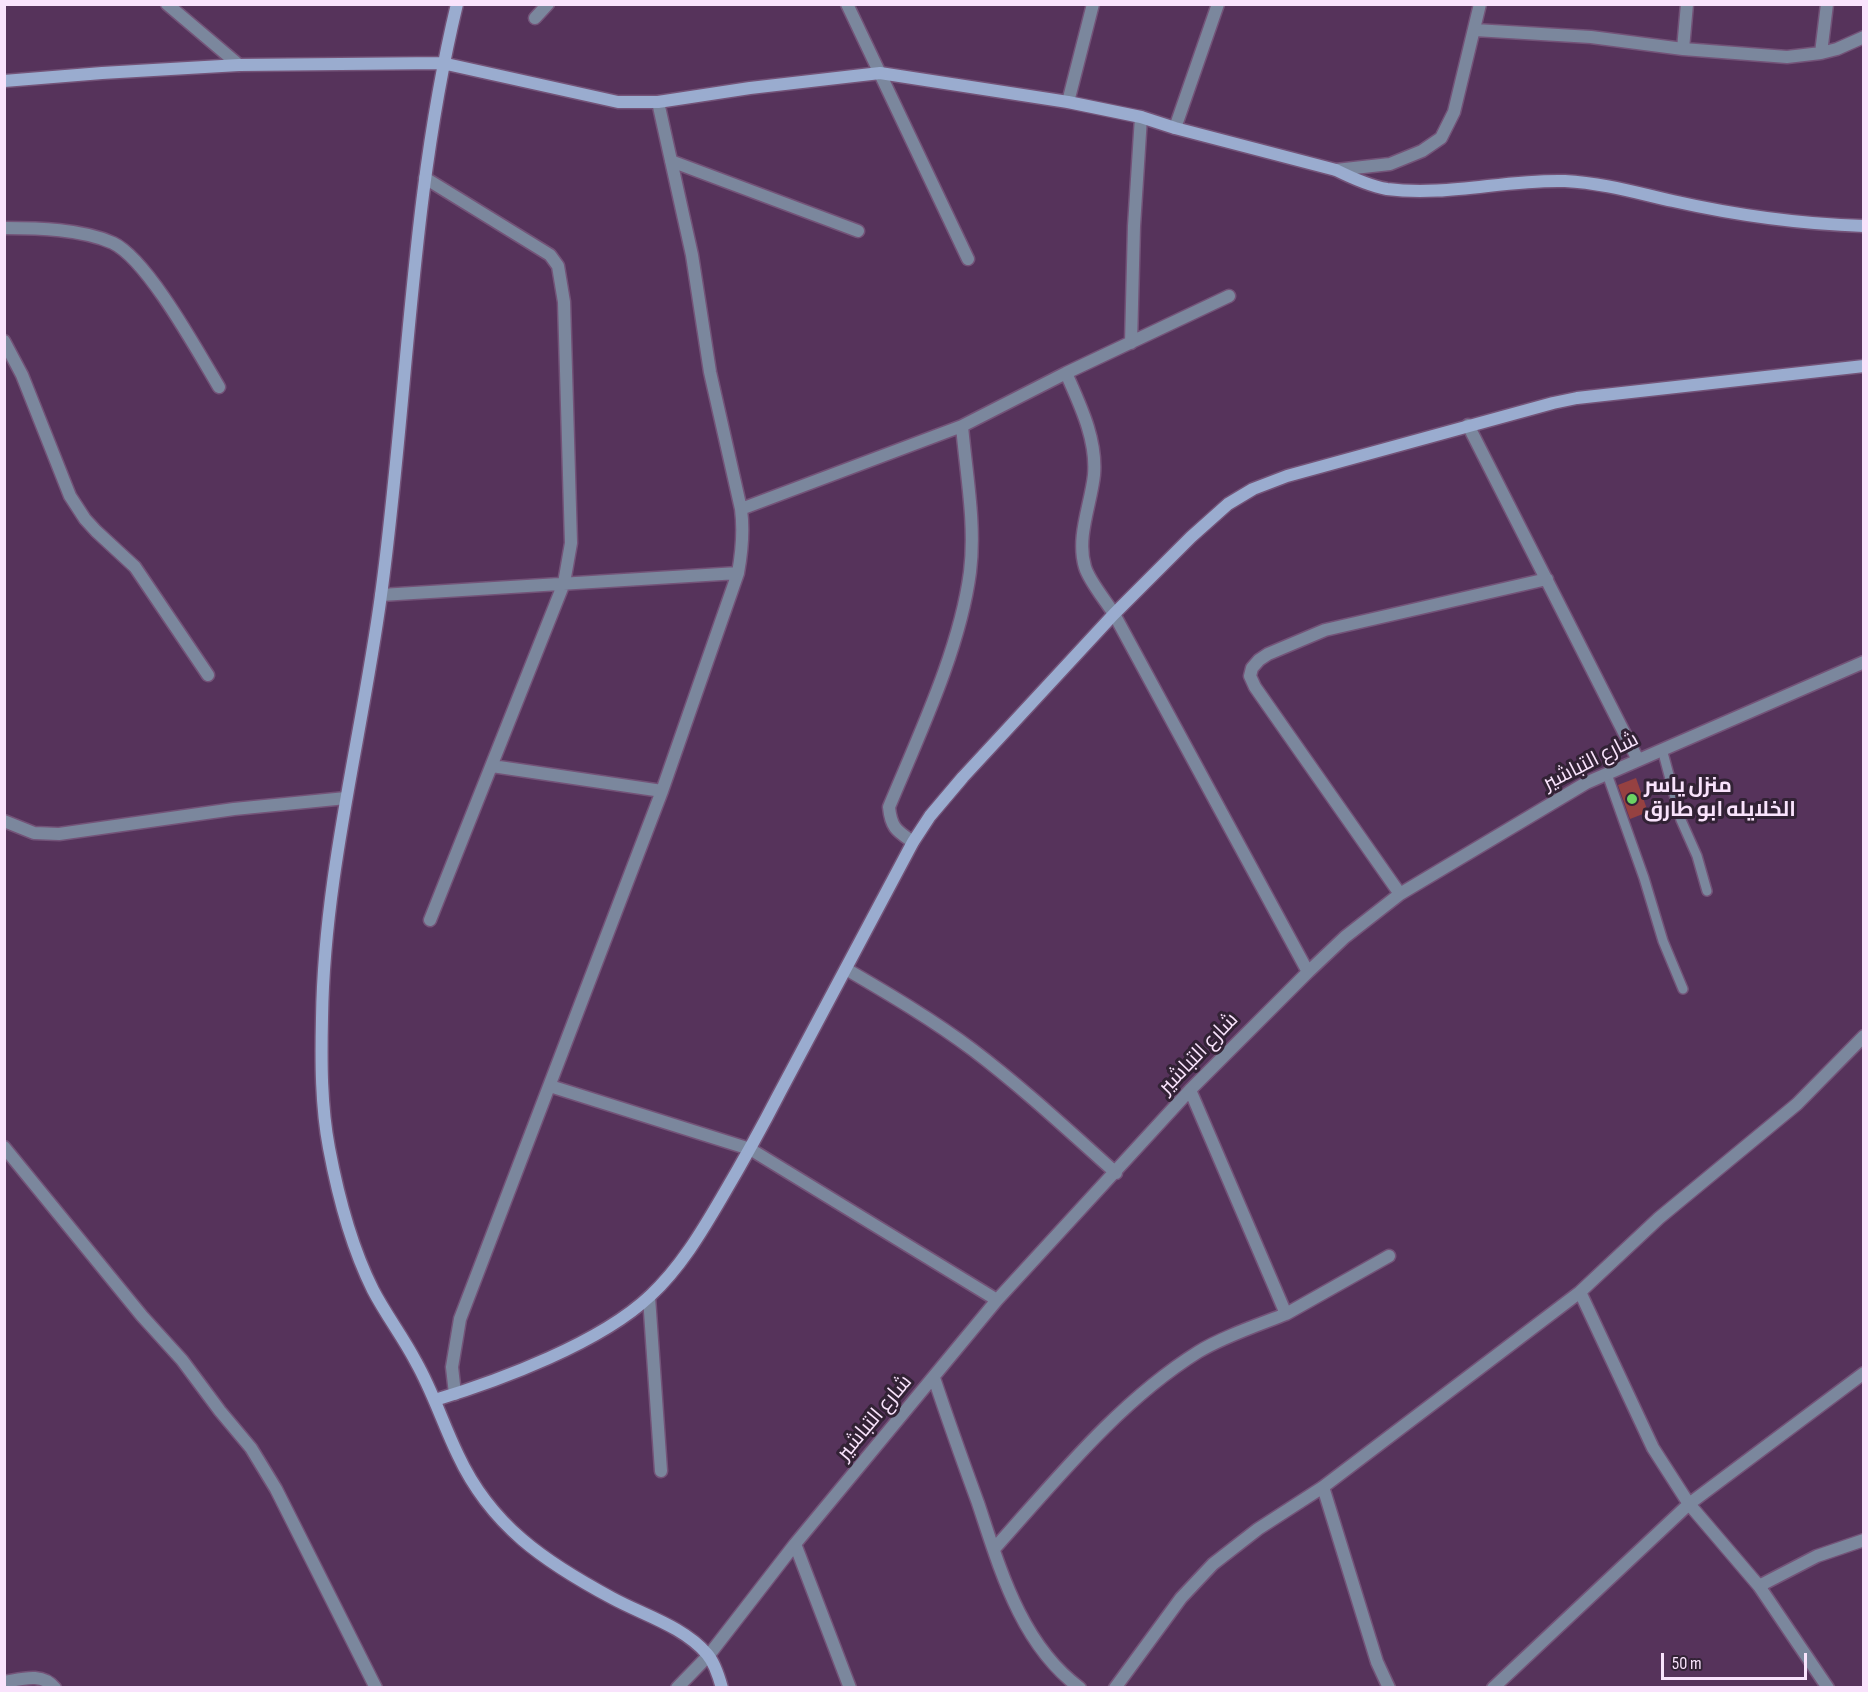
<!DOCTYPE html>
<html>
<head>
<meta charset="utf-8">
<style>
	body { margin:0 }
	#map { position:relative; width:1868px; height:1692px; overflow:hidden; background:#56335b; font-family:"Sofia Sans Condensed",sans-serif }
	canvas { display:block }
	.frame { position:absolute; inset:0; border:6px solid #f9e3fc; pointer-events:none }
	.scale { position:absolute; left:1661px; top:1653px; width:146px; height:27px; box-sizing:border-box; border:3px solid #f9e3fc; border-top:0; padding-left:8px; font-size:18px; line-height:21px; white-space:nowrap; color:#f9e3fc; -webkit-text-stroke:4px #322235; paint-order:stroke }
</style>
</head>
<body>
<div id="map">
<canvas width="1868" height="1692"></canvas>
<div class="frame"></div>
<div class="scale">50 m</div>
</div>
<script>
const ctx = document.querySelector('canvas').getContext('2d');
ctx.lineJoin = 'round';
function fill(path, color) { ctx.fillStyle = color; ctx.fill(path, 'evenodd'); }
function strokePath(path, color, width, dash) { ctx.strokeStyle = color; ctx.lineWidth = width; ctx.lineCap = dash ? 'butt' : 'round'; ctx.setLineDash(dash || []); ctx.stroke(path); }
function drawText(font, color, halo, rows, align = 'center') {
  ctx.font = font + ' "Sofia Sans Condensed",Cairo,sans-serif'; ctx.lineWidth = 6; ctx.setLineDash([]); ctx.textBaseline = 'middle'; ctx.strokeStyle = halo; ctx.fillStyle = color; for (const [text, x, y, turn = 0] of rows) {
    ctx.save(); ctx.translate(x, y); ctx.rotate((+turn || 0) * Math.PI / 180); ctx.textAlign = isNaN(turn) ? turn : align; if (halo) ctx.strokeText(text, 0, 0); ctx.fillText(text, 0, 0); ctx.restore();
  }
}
fill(new Path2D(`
	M1636,778L1648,812L1630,819L1618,785Z`), '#964141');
const lane = new Path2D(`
	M1662,749L1681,820L1697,856L1707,891
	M1607,774L1644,878L1663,941L1683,989`);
const street = new Path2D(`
	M167,4L239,65
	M847,4L968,259
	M535,18L548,4
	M1475,30L1591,37L1683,49L1787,57L1821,53L1837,49L1864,37
	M1683,49L1687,4
	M1821,53L1827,4
	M1068,102L1093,4
	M1175,128L1218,4
	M671,161L858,231
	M1336,170L1390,164L1422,151L1441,138L1454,112L1480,4
	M425,178L550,255L558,266L564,302L571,543L564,583L430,920
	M4,228C38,228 82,229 113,243C148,260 198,352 219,387
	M4,341L22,375L70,496L85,519L96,531L135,567L208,675
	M1131,343L1134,226L1141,117
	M1066,373C1080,405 1097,439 1094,475C1091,504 1076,537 1085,567C1089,581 1106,601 1114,614L1308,972
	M1468,425L1638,760
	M741,509L962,426L1066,373L1229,296
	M381,595L738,573
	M492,766L662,791
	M4,821L34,833L59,834L234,809L346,798
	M913,842C897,831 891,828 889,807C919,735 960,649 970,572C976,524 966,473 962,426
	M1400,894L1255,687L1250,676L1252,668L1259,660L1268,654L1325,630L1547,579
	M846,969C889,994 933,1020 973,1050C1023,1088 1069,1131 1116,1173
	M550,1086L750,1149L997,1300
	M4,1147L142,1316L182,1360L220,1411L251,1448L276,1489L376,1688
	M1580,1292L1653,1448L1689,1504L1759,1586L1828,1688
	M649,1297L661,1471
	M1286,1314L1389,1256
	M934,1378C948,1420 963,1462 978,1503C1000,1569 1021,1645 1080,1688
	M455,1394L452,1367L460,1319L662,791L738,573C742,551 744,532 741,509L710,372L692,255L658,102
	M1323,1487L1377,1662L1389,1688
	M795,1544L850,1688
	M994,1549C1056,1480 1118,1402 1198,1352C1222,1337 1258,1325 1286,1314L1190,1090
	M1759,1586L1817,1556L1864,1540
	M4,1682C22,1679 42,1672 55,1688
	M677,1688L709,1655L795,1544L997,1300L1190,1090L1308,972L1345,937L1400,894L1586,783L1864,662
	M1115,1688L1181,1598L1213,1564L1258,1529L1323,1487L1580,1292L1659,1218L1797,1104L1864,1036
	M1493,1688L1689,1504L1864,1373`);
const secondary = new Path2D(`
	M457,4C410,198 408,398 381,595C362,736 324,875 322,1018C321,1061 321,1106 329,1148C338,1196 351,1246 373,1290C386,1315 403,1337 416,1362C433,1392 443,1424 458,1455C491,1526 545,1562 612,1598C643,1615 683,1626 707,1654C715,1663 719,1677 722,1688
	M4,81L102,73L239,65L442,63L618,102H658L750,88L880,73L1068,102L1141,117L1175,128L1336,170C1352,178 1370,186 1387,189C1446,197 1506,179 1565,181C1603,183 1637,193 1673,201C1735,215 1800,224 1864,226
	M435,1400C501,1380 600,1343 650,1296C680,1268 701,1233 722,1197C742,1163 761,1129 779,1094C824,1010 869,926 913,842L930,816L963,777L1114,614L1191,537L1228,504L1253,489L1287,476L1553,403L1577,398L1864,366`);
strokePath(lane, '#735378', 12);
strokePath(street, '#735378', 15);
strokePath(secondary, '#735378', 15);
strokePath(lane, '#7b879d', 9);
strokePath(street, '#7b879d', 12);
strokePath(secondary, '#9aaccf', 12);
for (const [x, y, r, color] of [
	[1632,799,6,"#6bd363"]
]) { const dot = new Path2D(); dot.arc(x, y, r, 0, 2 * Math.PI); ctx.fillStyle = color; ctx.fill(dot); strokePath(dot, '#322235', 2); }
drawText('21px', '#f9e3fc', '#322235', [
	["شارع التباشير",1591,762,-27],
	["شارع التباشير",1199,1054,-46],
	["شارع التباشير",875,1418,-50]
]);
drawText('bold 21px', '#f9e3fc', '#322235', [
	["منزل ياسر",1644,787],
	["الخلايله ابو طارق",1644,811]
], 'left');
</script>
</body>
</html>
